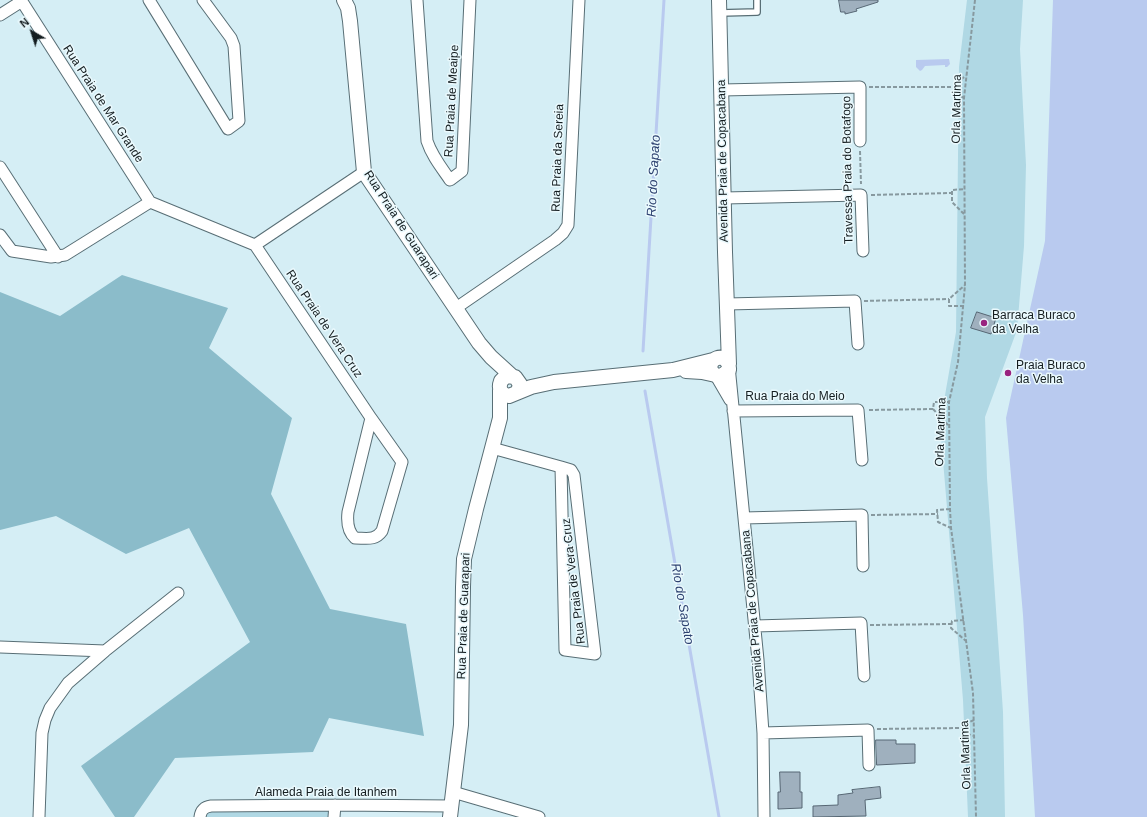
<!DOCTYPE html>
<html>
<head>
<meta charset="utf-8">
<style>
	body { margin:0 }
	#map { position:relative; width:1147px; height:817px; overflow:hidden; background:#d5eef5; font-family:Arial,sans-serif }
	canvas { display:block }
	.north { position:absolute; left:12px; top:12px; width:40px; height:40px; -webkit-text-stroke:3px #eaf9fd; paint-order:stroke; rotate:321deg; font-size:11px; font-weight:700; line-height:16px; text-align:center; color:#141d20 }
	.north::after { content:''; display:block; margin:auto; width:14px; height:18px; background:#141d20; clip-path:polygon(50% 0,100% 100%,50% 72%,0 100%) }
</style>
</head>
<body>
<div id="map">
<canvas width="1147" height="817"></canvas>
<div class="north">N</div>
</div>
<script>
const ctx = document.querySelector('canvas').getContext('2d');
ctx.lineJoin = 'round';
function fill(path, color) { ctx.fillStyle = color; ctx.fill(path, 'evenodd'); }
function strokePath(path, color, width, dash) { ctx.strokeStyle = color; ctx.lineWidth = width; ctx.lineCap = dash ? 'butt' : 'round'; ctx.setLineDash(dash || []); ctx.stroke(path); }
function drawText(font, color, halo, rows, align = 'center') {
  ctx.font = font + ' Arial,sans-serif'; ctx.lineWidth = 3; ctx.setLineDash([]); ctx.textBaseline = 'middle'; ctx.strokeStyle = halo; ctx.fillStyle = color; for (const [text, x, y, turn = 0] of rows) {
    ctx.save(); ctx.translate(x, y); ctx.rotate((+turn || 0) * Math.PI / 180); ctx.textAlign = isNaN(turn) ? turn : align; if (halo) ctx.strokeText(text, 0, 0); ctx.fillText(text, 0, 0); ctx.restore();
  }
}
fill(new Path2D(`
	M967,0H1023L1020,49L1026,165L1024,246L1017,330L985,417L987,478L1003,712L1005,817H968L963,700L940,424L956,332L959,67Z
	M206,811H328V817H206Z`), '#b0d8e4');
fill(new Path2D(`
	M122,275L228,308L209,348L292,418L271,494L330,609L406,624L424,736L329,718L313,752L175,758L134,817H115L81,766L250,642L189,528L126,554L56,516L0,530V292L60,316Z`), '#8bbcca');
fill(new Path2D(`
	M1053,0H1147V817H1035L1023,615L1006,418L1045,241Z
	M949,59L950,64L947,67H945V65L925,66L922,70L920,71L916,67V60Z`), '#b9caef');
strokePath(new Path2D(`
	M643,351L664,0
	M645,391L719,817`), '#b9caef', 3);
const building = new Path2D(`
	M839,0H878V2L856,9L857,11L845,14V12H841Z
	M977,312L996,318L991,334L971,328Z
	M876,740H896V744H915V763L877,765Z
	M780,772H800V792H802V808L778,809V792H780Z
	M880,787L881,798L865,800L866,816L813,817V806L838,805V795L853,793L852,790Z`);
fill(building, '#9fb0be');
strokePath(building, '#576774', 1);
const service = new Path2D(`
	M720,13L757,12V0`);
const minor = new Path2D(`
	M21,0L150,202L255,245L364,172
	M149,0L228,129L239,121L234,46L231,38L203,0
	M417,0L427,141C432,156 441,167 450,180L462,171L470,0
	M0,15L22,1
	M722,90L860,87V141
	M0,167L58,257
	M724,198L861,195L863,251
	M0,235L12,251L51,257L65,255L150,202
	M255,245L371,418L348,512C347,521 348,532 355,538C366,538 375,541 382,531L402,462L371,418
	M727,304L855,301L858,344
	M456,308L555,240L563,233L568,225L579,0
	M729,366L758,660L763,733L764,817
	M716,376L730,400
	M733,411L858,410L862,460
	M492,448L561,467L565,650L595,654L574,475L571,470L561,467
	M744,518L862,515L863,566
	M755,626L861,623L864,676
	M0,647L105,651
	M763,733L868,730L869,765
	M453,792L539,817
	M39,817L42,733L45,720L50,708L68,683L105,651L178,593
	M200,817C201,810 204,807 211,806L335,805L452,806
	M334,817L335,805`);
const tertiary = new Path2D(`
	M344,0L348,8L350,21L364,172L479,343L491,357L513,377
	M719,0L725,252L729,364
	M686,371L702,372L720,376L723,375L729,370C730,358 718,353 711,363L710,370L715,375
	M518,392L520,384L515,377L506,376L501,381C498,389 501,394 509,396L531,387L554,382L673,370L713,360
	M450,817L461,725L463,587L464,559L476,509L500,418V390`);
strokePath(service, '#586e75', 8);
strokePath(minor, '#586e75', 13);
strokePath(tertiary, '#586e75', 16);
strokePath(new Path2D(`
	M975,0L964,98L965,285L958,362L949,402L950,509L951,528L973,693L976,817
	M869,87H958
	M964,98L958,95V81L966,76
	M860,151L861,184
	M871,195L952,193
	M964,214L952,202V190L965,189
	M864,301L949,299
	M964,306H949V299L965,285
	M869,410L933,409
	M948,425L933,409L934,402H949
	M950,509L937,510L938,522L951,528
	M871,515L938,514
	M964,620L952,621L951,628L966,641
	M870,625L951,624
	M974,720L963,725V733L974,736
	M877,729L963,728`), '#87999f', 2, [4, 2]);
strokePath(service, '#fff', 5.5);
strokePath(minor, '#fff', 11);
strokePath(tertiary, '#fff', 14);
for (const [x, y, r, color] of [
	[984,323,4,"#99237f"],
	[1008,373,4,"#99237f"]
]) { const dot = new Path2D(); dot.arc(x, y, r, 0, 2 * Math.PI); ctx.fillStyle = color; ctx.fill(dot); strokePath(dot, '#eaf9fd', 1.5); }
drawText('12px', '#141d20', '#eaf9fd', [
	["Rua Praia de Meaipe",452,101,-87],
	["Rua Praia de Mar Grande",103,104,57],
	["Orla Martima",957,109,-89],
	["Rua Praia da Sereia",558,158,-88],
	["Avenida Praia de Copacabana",723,161,-91],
	["Travessa Praia do Botafogo",848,170,-91],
	["Rua Praia de Guarapari",401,225,57],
	["Rua Praia de Vera Cruz",324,324,56],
	["Rua Praia do Meio",795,397],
	["Orla Martima",941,432,-88],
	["Rua Praia de Vera Cruz",574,581,-97],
	["Avenida Praia de Copacabana",753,611,-95],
	["Rua Praia de Guarapari",464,616,-88],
	["Orla Martima",966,755,-92],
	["Alameda Praia de Itanhem",326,793]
]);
drawText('12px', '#141d20', '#eaf9fd', [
	["Barraca Buraco",992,316],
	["da Velha",992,330],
	["Praia Buraco",1016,366],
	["da Velha",1016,380]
], 'left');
drawText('italic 13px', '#2d4170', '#eaf9fd', [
	["Rio do Sapato",654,176,-87],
	["Rio do Sapato",682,604,80]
]);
</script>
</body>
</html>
